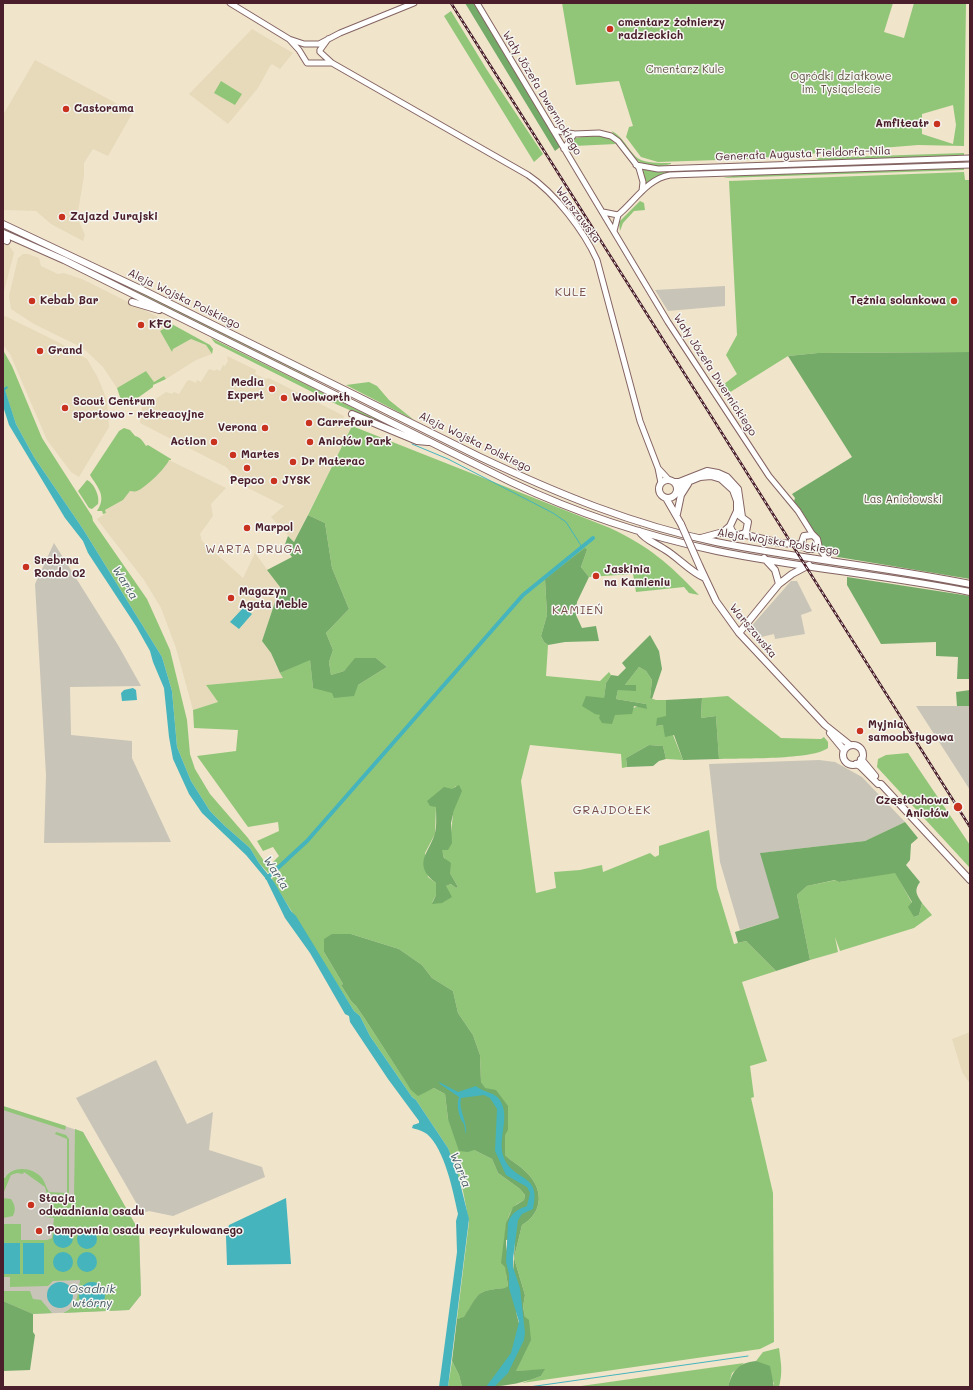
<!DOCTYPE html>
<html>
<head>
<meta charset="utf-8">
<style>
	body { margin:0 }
	#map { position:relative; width:973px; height:1390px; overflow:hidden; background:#f0e4cb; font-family:Mali,sans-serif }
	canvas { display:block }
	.frame { position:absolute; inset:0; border:4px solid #4a1f2b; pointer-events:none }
</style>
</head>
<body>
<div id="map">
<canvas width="973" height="1390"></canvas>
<div class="frame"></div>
</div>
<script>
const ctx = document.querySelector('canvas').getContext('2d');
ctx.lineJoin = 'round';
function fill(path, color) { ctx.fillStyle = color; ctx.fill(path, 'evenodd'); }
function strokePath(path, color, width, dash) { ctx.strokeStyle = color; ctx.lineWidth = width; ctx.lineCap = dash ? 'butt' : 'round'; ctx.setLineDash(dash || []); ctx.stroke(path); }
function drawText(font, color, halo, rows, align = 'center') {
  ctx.font = font + ' Mali,sans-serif'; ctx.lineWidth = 3; ctx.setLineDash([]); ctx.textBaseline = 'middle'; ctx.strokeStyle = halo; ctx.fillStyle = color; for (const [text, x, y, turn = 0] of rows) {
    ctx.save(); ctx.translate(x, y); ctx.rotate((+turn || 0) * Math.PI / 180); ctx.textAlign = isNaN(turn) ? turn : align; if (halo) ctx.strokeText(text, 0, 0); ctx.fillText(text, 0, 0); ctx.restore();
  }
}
fill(new Path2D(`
	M252,29L293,53L280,69L272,64L270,66L258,88L228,124L189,94Z
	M35,60L133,112L108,156L93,149L84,163V176L77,217L85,235L83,241L51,224L36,211L3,210V115Z
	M3,242L9,245L14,253L3,295Z
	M23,254H28L39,258L41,266L58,274L64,273L82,279L168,322L165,328L160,331L172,352L173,349L191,339L206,345L212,354L196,360L166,379L164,376L154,382L146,371L117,388L103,367L83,348L34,324L11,309L9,296L18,258Z
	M5,316L58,342L87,359L98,378L107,400L109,427L79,477L71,472L47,440L10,354L3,345V317Z
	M227,356L256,370L255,374L266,379L269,378L344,416L342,421L352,426L294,542L271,517L284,506L242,485L226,467L140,423L142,407L152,402L155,404L154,400L166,392L172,394L174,392L179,394L187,381L190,380L196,383L197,380L201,382L209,369L215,371L216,369L220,371L223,365L225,366L228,361Z
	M169,460L226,488L211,504L213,516L200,534L202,541L243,578L255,553L280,587L262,641L271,653L277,668L284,678L206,685L218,702L193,710L176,648L161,608L144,580L97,519L106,513L105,510L123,500L130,491H137L148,482L163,468Z
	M970,1032V1084L962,1072L952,1039Z`), '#e6daba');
fill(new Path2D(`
	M725,286V306L668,311L655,290Z
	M54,543L118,645L141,686L70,687L71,735L132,741V758L171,842L44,843L46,775L35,584Z
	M791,581H797L812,611L801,615L805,634L775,639L774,634L753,639L748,630Z
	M916,706H970V790Z
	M819,760L835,762L862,777L905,822L865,841L761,853L779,918L740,930L720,862L709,764Z
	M156,1060L187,1124L213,1112L209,1150L262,1167L265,1177L173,1216L149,1211L142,1213L76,1098Z
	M3,1106L83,1132L139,1231L141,1295L129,1310L33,1314L3,1301Z`), '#c8c4b8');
fill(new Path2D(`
	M562,3H893L884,32L904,38L914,3H966L964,146L918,145L747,159L658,162L641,157L626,137L629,127L633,126L619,81L576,85ZM953,105L956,125L953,144L922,134V114Z
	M451,11L487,70L543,154L534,162L444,16Z
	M221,81L242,94L235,105L214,93Z
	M612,131C624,138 627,148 636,157C644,164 662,163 671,163V164C644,171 638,163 623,143C619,139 614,136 612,131Z
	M599,135L611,139L616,144L574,146V149L572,150L570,140L573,138Z
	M964,153V156L819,161L816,158Z
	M964,160V163L698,173V169Z
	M964,167V170L723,178L733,176Z
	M640,168L694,169V173C674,174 660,171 645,186Z
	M964,172L965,180H970V352L818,353L788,356L724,396L719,388L737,374L726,355L737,335L729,181Z
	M640,201L644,203L645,210L634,211L623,223L620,231L619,222Z
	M3,228L80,262L313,377V379L92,270L3,230Z
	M168,322L210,345L213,349L212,354L206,345L191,339L173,349L172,352L160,331L165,328Z
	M211,338L419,440L338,405L215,343Z
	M3,350L12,366L42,438L92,516L93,521L147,599L170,650L187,720L190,754L195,769L210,794L248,838L271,871L268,873L259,863L250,848L225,826L210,811L191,781L177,747L172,691L162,657L83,529L34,457L16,424L3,385Z
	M146,371L154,382L164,376L166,379L153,385V387L132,402L121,400L117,388Z
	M369,382L377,386L389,400L414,420L346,385Z
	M352,426L610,528C650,547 668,563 699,595L689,593L684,587L636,592L633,574L589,577L581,567L587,550L545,579L547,615L541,636L544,642L548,645L546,676L600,681L609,672L611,675L606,683L604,699L596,713C612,721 630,707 646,704L616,699L618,690L625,685L639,667L646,671L652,680L650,698L656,700H666V717L656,726L663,725L673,735L683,760L666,759L663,746L649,745L626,758L627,767L622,768L621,754L530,745L521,781L536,893L556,888L554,872L580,870L602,865L603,872L650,853L655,857L659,855V846L709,830L717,888L734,944L746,941L776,971L742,982L767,1061L750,1066L754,1097L751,1098L773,1193L774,1342L760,1349L522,1383L541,1376L544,1370L516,1371L525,1317L523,1307L525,1295L514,1258L522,1225C544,1212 544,1188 525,1171C519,1165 511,1161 505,1155V1135L481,1082L480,1055L473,1035L458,1013L453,991L432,978L422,965L399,949L351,934L324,952L343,984L341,985L351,1001L356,1006L365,1019L408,1085L419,1094L434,1088L445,1094L448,1119L471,1150H474L492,1159L498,1173L520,1189L525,1195L524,1200C521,1202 516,1204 514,1207C500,1222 505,1266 508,1286L506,1288C475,1291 480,1292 464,1318L457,1319L469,1222L463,1191L448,1148L416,1100L412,1097L370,1036L360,1016L354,1011L272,880L273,876L278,870L271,864L279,856L273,847L263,851L257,841L279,831L278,822L248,827L197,756L236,751L238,730L194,728L193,710L218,702L206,685L283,678L280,673L310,659L313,688L358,685L387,667L376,658H356L344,671L331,675L329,662L333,650L326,633L349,609L332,568L325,523L308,515ZM456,786L451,833L441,849L450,873L458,887L456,888L451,884L446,886L432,903L436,895V883L428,877L425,853L435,834L436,807Z
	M124,428L130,430L135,436C140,437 143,441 146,446L148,445L171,459V460H169C166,468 145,488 137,491C135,492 132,491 130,491L123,500L105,510L106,513L103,514L102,511H97C107,496 98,488 90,475L119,431Z
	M87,480C94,483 100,496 98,504L92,509L89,508L78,491Z
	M728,696L781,738L821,739L824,737L828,742V748C812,760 742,758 719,759L716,716L701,718L702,698Z
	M908,753L970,845V868L877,767L878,759L886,755Z
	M895,872L912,903L914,917L919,915L922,903L932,915L914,928L840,951L835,937L838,952L810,960L797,895L807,886L836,880L839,882Z
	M3,1106L66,1126L65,1130L3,1110Z
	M75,1129L83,1132L139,1231L141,1295L129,1310L63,1313C78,1307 78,1294 80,1280L53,1281L48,1286L10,1287V1277H3V1224H21V1240H47L52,1238L54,1218L47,1217L51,1200L74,1199Z
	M56,1132L66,1135L69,1139V1193L66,1195L47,1194L45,1187L24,1172L23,1174L17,1173L11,1175L3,1194V1178H5C12,1165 33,1167 42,1178C45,1182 46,1188 49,1192L67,1193V1139L55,1134Z
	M3,1198L11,1199C15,1205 16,1209 13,1216L3,1218Z
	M3,1291H30L33,1299L41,1300L52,1313L33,1314L3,1301Z
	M779,1348C781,1364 783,1371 779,1387H774V1383L756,1361L763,1352Z
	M452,1361L459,1375L462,1387H448Z
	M744,1363L732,1373L728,1387H574Z`), '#91c678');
fill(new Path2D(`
	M465,3H474L560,147L555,151Z
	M970,352V579L838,557L823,550L794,501L795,498L792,494L852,457L788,356L818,353Z
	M308,515L325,523L332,568L349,609L326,633L333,650L329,662L331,675L344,671L355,658H376L387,667L358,685L354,696L334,698L332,693L313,688L310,660L280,673L271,653L262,641L280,587L267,570L292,557L284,547L288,536L294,542Z
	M585,548L587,550L581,567L589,577L577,602L576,615L582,628L596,626L599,641L565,642L548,645L544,642L541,636L547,615L545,579Z
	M847,577L970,596V679H957L958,657L936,656V642L881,644L847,585Z
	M650,635L659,651L662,669L652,699L650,698L652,680L646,671L639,667L625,685H636V691L618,690L616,699L646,704L647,709L634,706L632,714L615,715L612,724L602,723L599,718L600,715L595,714L582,706L586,696L604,698L606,683L611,675L618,676L626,668L622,663Z
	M970,690V706H957L956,692Z
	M702,698L701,718L716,716L719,759L683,760L674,735L665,737L663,725L656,726L657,718L666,716V700Z
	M649,745L663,746L666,759L659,761L653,766L627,767L626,758Z
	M459,785L462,791L454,810L451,823L452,843L448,850H442L444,858L451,863L450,873L458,887L456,888L451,884L446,886L452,897L442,903L432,904L436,895V883C411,864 430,852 435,833C437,825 436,815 436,807L430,806L427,801L444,787L452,789Z
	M905,822L918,838L911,844L910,860L906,865L920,882C914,890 916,894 922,903L919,915L914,917L908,907L912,902L895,873L839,882L835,880L807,886L797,895L810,960L776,971L746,941L738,943L735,932L779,918L760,853L865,841Z
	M332,934H351L399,949L422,965L432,978L453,991L458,1013L473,1035L480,1055L481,1082L485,1088L496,1090L508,1106V1130L505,1135V1155C511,1161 519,1165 525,1171C544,1188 544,1212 522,1225L514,1258L525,1295L523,1307L525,1317L529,1320L531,1340L516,1371L545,1369L541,1376C513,1387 492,1387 462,1387L459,1375L452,1361L457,1319L464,1317C480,1292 475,1291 505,1288L508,1286L505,1267L501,1263L506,1223L513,1207L524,1200L525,1195L520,1189L498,1173L492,1159L474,1150L468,1152L459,1151L448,1119L445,1094L434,1088L418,1096L411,1090L365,1019L356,1006L351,1001L341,985L343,984L324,952V939ZM515,1239L513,1274L523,1338L517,1316L506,1245V1240Z
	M3,1301L33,1314V1332L35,1335L30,1370L3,1371Z
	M756,1361L770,1366L774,1387H728C733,1370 738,1363 756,1361Z`), '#74ab68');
fill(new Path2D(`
	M3,385L4,388L7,386L8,388L5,390L16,424L34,457L83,529L162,657L172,691L177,747L191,781L210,811L225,826L250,848L259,863L274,882L291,911L296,916L354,1011L360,1016L370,1036L412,1097L416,1100L448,1148L457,1171L469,1219L448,1387H439L457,1252L456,1221L458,1214C453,1191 445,1150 427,1134C423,1131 416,1129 412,1128L413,1125L419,1123V1121L388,1079L350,1022L349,1016L345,1014L310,953L285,918L266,879L246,855L202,813L189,794L173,759L169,737L164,688L153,662L150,651L136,626L88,553L83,541L65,518L9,425L3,406Z
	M244,607L252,614L239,629L230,622Z
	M133,688L136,690L137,700L122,701L121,693L124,690Z
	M439,1082L458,1092L476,1086C485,1094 497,1091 502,1104C509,1121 497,1141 504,1158C514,1182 542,1173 533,1209L522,1214L518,1220L513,1259V1267L520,1288L525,1333L524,1340L508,1373L494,1387H486L511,1353L519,1322L509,1288V1274L506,1262L508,1223C511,1213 518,1209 527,1206L530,1193L527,1187L506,1175L495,1151L497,1109L490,1098L484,1095L461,1098C458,1110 468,1122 466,1135L464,1124C459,1118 456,1105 459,1097L440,1084Z
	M286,1198L291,1264L227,1265L226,1236L229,1225Z
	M53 1238a10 10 0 1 1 20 0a10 10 0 1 1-20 0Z
	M77 1239a10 10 0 1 1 20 0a10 10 0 1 1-20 0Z
	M3,1243H20V1274H3Z
	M23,1243H44V1274H23Z
	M53 1262a10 10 0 1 1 20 0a10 10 0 1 1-20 0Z
	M77 1262a10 10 0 1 1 20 0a10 10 0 1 1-20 0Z
	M79 1295a13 13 0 1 1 26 0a13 13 0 1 1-26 0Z
	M47 1295a13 13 0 1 1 26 0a13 13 0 1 1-26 0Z`), '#45b4bd');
strokePath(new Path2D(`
	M412,444L448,459L553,513L566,522L582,547
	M529,1387L748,1356`), '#45b4bd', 1);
strokePath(new Path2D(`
	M267,878L307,841L523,595L593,538`), '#45b4bd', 4);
const minor = new Path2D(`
	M230,3L289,39L299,50L307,63H332
	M477,3L668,322L769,476L798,511L813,535
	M289,39L304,44H319L340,33L414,3
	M320,50L328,39
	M320,52L332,63L528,175C555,193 584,231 597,260L640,421L658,468L661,483
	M553,130L574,134L599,133L611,136L618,141L639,168L643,182L642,191
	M564,149L574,134
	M636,165L658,169L970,158
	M603,212L618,215C635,201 647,179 670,175L970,165
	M614,231L618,215
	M658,468L669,480`);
const major = new Path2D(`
	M3,224L147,292L480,457C556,493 633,525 716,542C800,559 886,567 970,584
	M3,233L64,260L511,482C576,513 646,536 717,551C800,568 886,575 970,592
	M3,239L7,241
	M132,302L159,310
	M352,414L417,441L428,442
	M659 489a9 9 0 1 1 18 0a9 9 0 1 1-18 0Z
	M674,482H679L707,471L718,473L727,477L738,489L742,517
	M678,489L683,484L700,477L711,476L721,479L733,490L737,501V511L730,526L723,532L701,538
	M666,498L681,524
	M677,514L681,495L688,484
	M730,526C732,535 740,537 746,532L748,522L740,516
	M639,531C645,540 655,543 664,549C678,557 690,572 705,578
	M742,534L780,543L796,544L808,549H813L817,544
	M803,546L802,542L804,536L813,535L817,539L819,548L830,561
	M764,558L775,570L779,584
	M700,567L716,601L739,633L825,725L850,745
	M739,633L779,584L792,574L809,565
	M830,733L844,750
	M843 755a10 10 0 1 1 20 0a10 10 0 1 1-20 0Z
	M861,759L875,776
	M856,764L860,766L878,784H881L970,880`);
strokePath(minor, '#846463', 7);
strokePath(major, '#846463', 8);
strokePath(minor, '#fff', 5);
strokePath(major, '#fff', 6);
const rail = new Path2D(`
	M451,3L970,827`);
strokePath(rail, '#4a1f2b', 2.5);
strokePath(rail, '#f6f6f2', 1, [3]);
const majorBridge = new Path2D(`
	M681,524L700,567`);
strokePath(majorBridge, '#846463', 8, []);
strokePath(majorBridge, '#fff', 6);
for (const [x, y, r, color] of [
	[610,29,4,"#c8321e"],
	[66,109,4,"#c8321e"],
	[937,124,4,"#c8321e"],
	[62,217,4,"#c8321e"],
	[32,301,4,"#c8321e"],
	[954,301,4,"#c8321e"],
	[141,325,4,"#c8321e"],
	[40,351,4,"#c8321e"],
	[272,389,4,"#c8321e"],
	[284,398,4,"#c8321e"],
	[65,408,4,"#c8321e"],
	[309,423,4,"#c8321e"],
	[265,428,4,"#c8321e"],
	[214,442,4,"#c8321e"],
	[310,442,4,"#c8321e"],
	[233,455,4,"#c8321e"],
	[293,462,4,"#c8321e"],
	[247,468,4,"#c8321e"],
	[274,481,4,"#c8321e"],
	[247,528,4,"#c8321e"],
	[26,567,4,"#c8321e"],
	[596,576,4,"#c8321e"],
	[231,598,4,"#c8321e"],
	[860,731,4,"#c8321e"],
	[958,807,5,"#c8321e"],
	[31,1205,4,"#c8321e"],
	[39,1231,4,"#c8321e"]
]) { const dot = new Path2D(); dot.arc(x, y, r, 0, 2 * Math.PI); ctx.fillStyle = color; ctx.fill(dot); strokePath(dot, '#f6f6f2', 1.5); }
drawText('bold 11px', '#4a1f2b', '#f6f6f2', [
	["cmentarz żołnierzy",618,23],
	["radzieckich",618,36],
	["Castorama",74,109],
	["Amfiteatr",929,124,"right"],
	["Zajazd Jurajski",70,217],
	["Kebab Bar",40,301],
	["Tężnia solankowa",946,301,"right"],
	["KFC",149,325],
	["Grand",48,351],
	["Media",264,383,"right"],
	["Expert",264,396,"right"],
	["Woolworth",292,398],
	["Scout Centrum",73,402],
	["sportowo - rekreacyjne",73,415],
	["Carrefour",317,423],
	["Verona",257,428,"right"],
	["Action",206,442,"right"],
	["Aniołów Park",318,442],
	["Martes",241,455],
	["Dr Materac",301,462],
	["Pepco",247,481,"center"],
	["JYSK",282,481],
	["Marpol",255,528],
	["Srebrna",34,561],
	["Rondo 02",34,574],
	["Jaskinia",604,570],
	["na Kamieniu",604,583],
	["Magazyn",239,592],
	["Agata Meble",239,605],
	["Myjnia",868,725],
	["samoobsługowa",868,738],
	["Częstochowa",949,801,"right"],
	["Aniołów",949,814,"right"],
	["Stacja",39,1199],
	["odwadniania osadu",39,1212],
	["Pompownia osadu recyrkulowanego",47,1231]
], 'left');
drawText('11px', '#5f5142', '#f6f6f2', [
	["Cmentarz Kule",685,70],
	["Ogródki działkowe",841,77],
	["im. Tysiąclecie",841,90],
	["Las Aniołowski",903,500]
]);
drawText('11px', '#4a1f2b', '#f6f6f2', [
	["Wały Józefa Dwernickiego",542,93,59],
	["Generała Augusta Fieldorfa-Nila",803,154,-2],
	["Warszawska",578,215,53],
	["Aleja Wojska Polskiego",184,299,26],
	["Wały Józefa Dwernickiego",715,375,57],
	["Aleja Wojska Polskiego",475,442,26],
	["Aleja Wojska Polskiego",778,542,9],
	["Warszawska",753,631,50]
]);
ctx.letterSpacing = '1px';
drawText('12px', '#784f4a', '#f6f6f2', [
	["KULE",571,292],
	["WARTA DRUGA",254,549],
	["KAMIEŃ",578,610],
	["GRAJDOŁEK",612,810]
]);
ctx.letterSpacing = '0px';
drawText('italic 12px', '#485b65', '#f6f6f2', [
	["Warta",125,583,58],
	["Warta",276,873,57],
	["Warta",460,1170,68],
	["Osadnik",92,1289],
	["wtórny",92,1303]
]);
</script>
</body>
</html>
